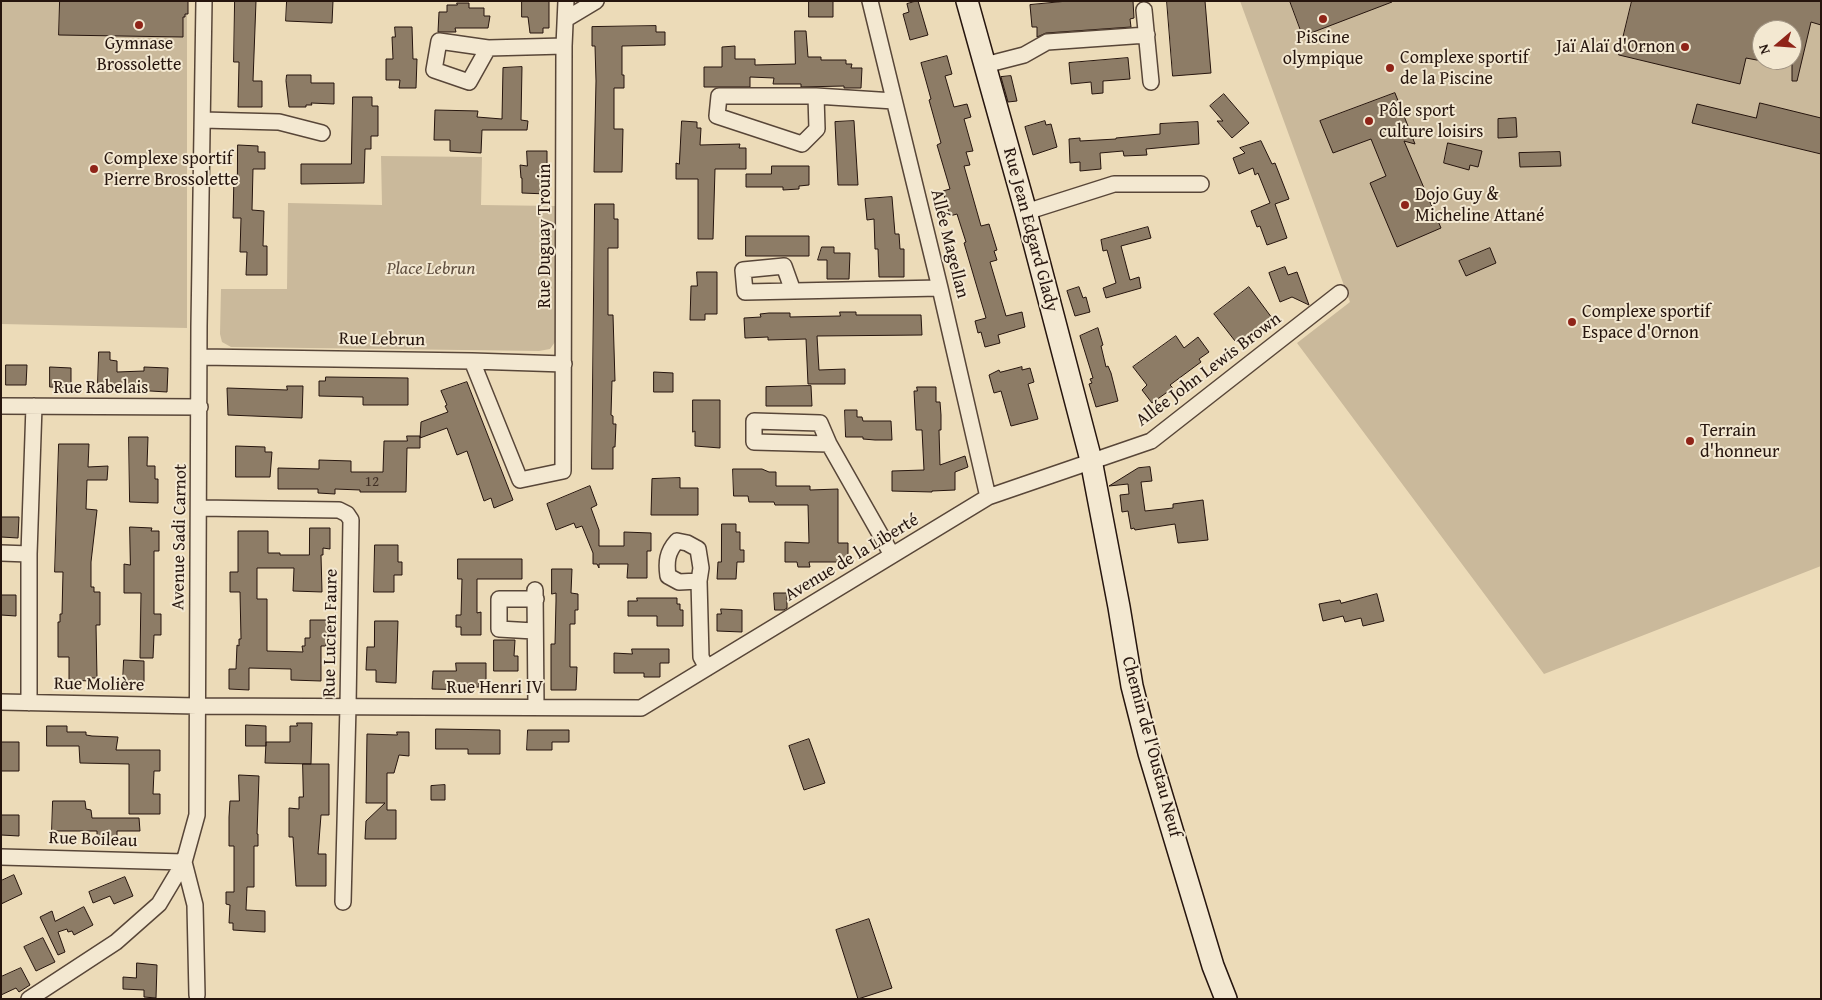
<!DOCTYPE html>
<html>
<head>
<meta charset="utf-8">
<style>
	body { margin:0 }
	#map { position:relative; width:1822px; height:1000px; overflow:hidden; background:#ecdbb8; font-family:"Gentium Book Plus",serif }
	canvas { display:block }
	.frame { position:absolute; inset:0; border:2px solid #26150e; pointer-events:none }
	.north { position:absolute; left:1752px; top:20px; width:50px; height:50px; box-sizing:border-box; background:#f3e8d1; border:1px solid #a19483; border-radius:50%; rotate:252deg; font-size:14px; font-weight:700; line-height:20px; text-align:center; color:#26150e }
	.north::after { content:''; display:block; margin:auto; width:18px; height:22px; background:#8f2418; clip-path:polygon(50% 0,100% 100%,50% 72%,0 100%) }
</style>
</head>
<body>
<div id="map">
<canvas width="1822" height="1000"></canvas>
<div class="frame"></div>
<div class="north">N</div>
</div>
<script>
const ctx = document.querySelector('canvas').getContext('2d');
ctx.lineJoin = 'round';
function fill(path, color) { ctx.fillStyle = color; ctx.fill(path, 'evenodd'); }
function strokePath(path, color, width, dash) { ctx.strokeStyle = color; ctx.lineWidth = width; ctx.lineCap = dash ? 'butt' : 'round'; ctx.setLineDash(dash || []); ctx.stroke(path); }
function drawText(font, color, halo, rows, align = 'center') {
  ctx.font = font + ' "Gentium Book Plus",serif'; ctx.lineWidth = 4; ctx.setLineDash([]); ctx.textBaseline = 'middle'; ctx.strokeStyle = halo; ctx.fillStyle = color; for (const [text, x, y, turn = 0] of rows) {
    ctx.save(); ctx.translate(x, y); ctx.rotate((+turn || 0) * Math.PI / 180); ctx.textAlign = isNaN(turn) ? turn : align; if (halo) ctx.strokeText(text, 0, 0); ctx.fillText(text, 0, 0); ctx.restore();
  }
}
fill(new Path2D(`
	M1,1H187V328L1,324Z
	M1240,1H1821V566L1544,674L1297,343L1350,302ZM1762,30H1792V60H1762Z
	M381,156L482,157L481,205L556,206L555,342L550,349L539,351L231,347L222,342L220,334L221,289H287L288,203L382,205Z`), '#cab99b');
const building = new Path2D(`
	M60,1H188V14H185V17H183V37L59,35Z
	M235,1H256L253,81H262V107H238L239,62H234Z
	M287,1H333L332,23L286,21Z
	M522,1H549V28H543V33H530L528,17H522Z
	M809,1H833V17H809Z
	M918,1L928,35L910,40L903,14L909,12L907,4Z
	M1068,1H1133L1134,18L1130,19L1131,27L1046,33L1037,37V27H1032L1030,5Z
	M1167,1H1205L1211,73L1173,76Z
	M1290,1H1391L1392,2L1303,36Z
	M1632,1H1821V25L1811,22L1797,81H1792V30H1762V61L1746,58L1740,84L1619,55Z
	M457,3H469V8H484V16H490L488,28H455L456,32H438L439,12H447V5H457Z
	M656,26V32H665V45L622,46V75H624V88H614V129H623L622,172H594L596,81L595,46H592V27Z
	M395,27H412L413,59H417L416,88H399L400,80H386V59H393L392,37H395Z
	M795,31H806L808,57H821V60H846V64H852L851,68H862L861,88H844V86L801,87V84H773L774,78L750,77V87H704V67H722V47L735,46V59H755V65L795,64Z
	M947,56L952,74L945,76L954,107L967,104L971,117L964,119L973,151L966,152L970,165L964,166L981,226L989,224L997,250L994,251L997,260L990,262L1006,316L1022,312L1025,327L998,335L1000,343L985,347L981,332L978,333L975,321L986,318L964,243L966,242L957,214L950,216L943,191L950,189L937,145L941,143L929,100L931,99L921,63Z
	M1128,58L1130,79L1103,81V93L1092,94L1091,82L1071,84L1069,63Z
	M522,67L521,120L528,121L527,130H482L481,153L450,151V140H434L435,110L478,111L477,117L502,119L503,68Z
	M287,75H311V83H334V104L311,103L312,105H306V107H289L286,81Z
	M1011,76L1017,101L1008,102L1001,77Z
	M1395,93L1415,144L1404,141L1441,228L1397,247L1370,183L1386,176L1371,139L1333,153L1320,121Z
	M1224,94L1249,123L1232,138L1217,121H1223L1210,106Z
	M353,97H372V106H378V136H371V149H365L364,183L301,184V164H351Z
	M1760,103L1821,118V154L1692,123L1697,104L1756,118Z
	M1516,118L1517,137L1498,138V119Z
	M682,121L697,122V128H701L700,145L740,144L739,148H746V169H715L713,239H698V179H676V163L679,164Z
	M854,121L858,185H838L835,122Z
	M1045,121L1046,125L1051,124L1057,147L1033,155L1025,127Z
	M1198,122L1199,144L1146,149L1147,155L1124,156L1123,151L1100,153L1101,169L1080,171V162L1070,163L1069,139L1080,138V141L1116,139V138L1160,134V124Z
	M1261,141L1272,164L1275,163L1289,199L1275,204L1287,238L1267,245L1260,226L1257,227L1251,211L1270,203L1258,173L1255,175L1253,168L1239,174L1233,158L1245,153L1240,148Z
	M1448,143L1482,151L1478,167L1470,165L1469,170L1444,163Z
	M238,145L258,146V152H265V169H253L252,210L264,211L263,246H267V275H246L247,252H240L241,218H233L234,175H237Z
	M527,151H547V194L522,193V178H521L520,165L527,166Z
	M1560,152L1561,166L1520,167L1519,153Z
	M772,166H809V185L799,186V189L783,190V187H746V174H771Z
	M892,197L895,234H899L900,249H904V277H879L878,249H875L874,219L867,220L865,199Z
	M595,204H614V219H618V248H608V315H613L615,381H612L611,415L613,416V424H616L615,447H613V469H592Z
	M1148,227L1151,238L1121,246L1130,280L1139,277L1141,288L1106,298L1103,288L1116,283L1107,250L1103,251L1101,240Z
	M746,236H809V256H746Z
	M822,247H834V253H850L849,279H827V260H818Z
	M1490,248L1496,263L1466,276L1459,261Z
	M1285,267L1288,275L1297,272L1309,305L1292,297L1280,302L1269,273Z
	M697,272H717V314H705V320H690L691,286H697Z
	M1079,287L1083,298L1086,297L1090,312L1075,316L1067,291Z
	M1249,287L1272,318L1244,339L1241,336L1235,341L1214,314Z
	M840,312H856V315H921L922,335L817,336L819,370L845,369V384H808L806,339L768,340V337L745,338L744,318L761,317L760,314L769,313H790V317L840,316Z
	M1098,328L1103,345L1101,346L1106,367L1108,366L1111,373L1118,401L1096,407L1089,384L1092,383L1090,379L1093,378L1080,336Z
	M1176,336L1184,348L1198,337L1209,352L1199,359L1201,362L1170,385L1173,388L1152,403L1142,390L1147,385L1133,367Z
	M99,352H110V360L117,361V372L144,371V367L168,368L167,392L134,390L135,385L98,384Z
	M6,365H27L26,385H6Z
	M50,367L71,368V388L50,387Z
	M1022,367V370L1030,368L1034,382L1028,384L1038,419L1011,426L1001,391L994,393L989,375L999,370L1000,372Z
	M654,372L673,373V392H654Z
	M326,377L408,378V405H363V397L319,396V381H325Z
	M467,382L513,500L494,508L491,498L484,501L467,451L457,455L447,428L420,438L421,422L448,412L445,406L447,405L441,391Z
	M287,386H303L302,418L228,415L227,388L287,390Z
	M811,386L812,406H766V387Z
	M917,387H936V402H940L941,415V430H939L940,465L965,456L968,467L955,472V490L932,491V492L892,491V471L924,470L922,430H916L914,391H917Z
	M693,400H720V448L695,446V431L693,432Z
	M845,410H857V417H862L863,421H891L892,440H875L863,439V437H846Z
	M407,436H420V448H407L406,492H360V490L335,489V494L318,493V489H278V468L319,469V460L351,461V472H383L384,441H407Z
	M129,437H148L147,466H155V479H158V503L130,502Z
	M59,444H89L88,467L108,466L107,480H87L86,509L97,510L91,562V587H94V592H100V625H96L97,678H89V681L69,680V657H58V622H60V614H62L63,572H55Z
	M236,446L265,447V452H272L270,477H236Z
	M1150,467L1152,481L1141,482L1145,511L1173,508V504L1203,500L1208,540L1178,543L1175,524L1135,530L1134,528L1131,529L1128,511L1122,512L1120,495L1129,494L1128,484L1109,486L1138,468Z
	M733,469H762L769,472H776V486H810V490L838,489V543H848V562H809L810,567H798L797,562H785V542L809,543L808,505H775L774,502H749L748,496H734Z
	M680,478V488H698V515H651L652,479Z
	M590,486L597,505L591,508L599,530V546H624V532L651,533V551H647V578H627L628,564H599V568L597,564H593V553L582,526L576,528L574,523L556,530L547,504Z
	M1,517H19L18,538L1,537Z
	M722,524H736V532H740V550H744V562H737L736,579H717L718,562H721Z
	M130,527L152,528L151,531H159V551H154V614H161V635H154L153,658H140L141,593H124V564L130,565Z
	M310,528H330V549L323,548V555H321L322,592L293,591L294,568H257V599H267V651L303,652L302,646H305V638H310V620H330V641H326V646H321V681L291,680V669L249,668V690L229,689V669H236L237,645L239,646V639H241L240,592H230V572H238V531H268V553H280V555H309Z
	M375,545H398V562H402V575H394V592H374Z
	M458,559H522V579H477V613L481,612V635H461V627H456V615H461L462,579H458Z
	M552,569H572L571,593L578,594V610H575V624H570V667H577L576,690H551V644H555L556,601V593L552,594Z
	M774,593H787V608L784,610H775Z
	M1377,594L1384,621L1363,626L1361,618L1345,622L1343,616L1323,621L1319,604L1340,600L1341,603Z
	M1,595H16V616L1,615Z
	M637,598H677V604H680V610H683V626H657V616H628V601H637Z
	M721,609L742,610V632L717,631V614H721Z
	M375,621H398L396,683L376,682V670H366L367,647H374Z
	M494,640H515L514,656H518V671H494Z
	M632,649H669V663H660V677H644V673H614V653L632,654Z
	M124,660L144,661V682H123Z
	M456,663H486V680H479V687H473V690L432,689L433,671H456Z
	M297,723H312L311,764L265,763L266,742H290V726H297Z
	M246,725L266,726V746H246Z
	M47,726H67V732H86V735L92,736L118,737L116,750H160V771H154L153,794H160V814H129V764L80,763L79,746H47Z
	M436,729L500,730V754H468V749H436Z
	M528,730H569V742H552V750H527Z
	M397,732H409V756L399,755L394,773H387V810H396V839H365L366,821L385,803H366L367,734L397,735Z
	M809,739L825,783L804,790L789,746Z
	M1,742H19V771H1Z
	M303,764H329V815H321L318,854H326V886H296L293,837H289V808L299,809V797H303Z
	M239,775L259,776L257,834H258V846H254V887H247L246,910L265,911V932L233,930V923H229L230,905L226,904V892H234V846H229V817L230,801H239Z
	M445,785V800H431V786Z
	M53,801H85L86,809L91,810L92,818H139L140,831H117V838H97V831H52Z
	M1,815H19V836L1,835Z
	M14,875L22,894L1,904V881Z
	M125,877L133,896L114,904L110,896L93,903L89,892Z
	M84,907L93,925L74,935L72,931L68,932L67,929L58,932L65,952L58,955L40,917L52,911L55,921Z
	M869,919L892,988L858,999L836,930Z
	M43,938L55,962L36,971L24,947Z
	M137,963L157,965L156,998L144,997V990L123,989V977L136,978Z
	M21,968L30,985L19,992L16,988L1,995V977Z`);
fill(building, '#8d7c66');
strokePath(building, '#26150e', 1);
const street = new Path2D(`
	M870,1L940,288L988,497
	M1144,10L1151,82
	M566,19L596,1
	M488,48L439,41L434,70L469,82L488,48L564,46
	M985,65L1024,55L1047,42L1147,35
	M816,96L817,129L802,144L717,116L719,96H816L894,101
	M203,120L279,122L322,133
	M1026,212L1114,184H1201
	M793,291L784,266L743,270L745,292L940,288
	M200,357L472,361L564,364
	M472,361L520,480L563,471L564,46L566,1
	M1,406L200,407
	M829,444L754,442V421L820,423L829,444L892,555
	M199,508L339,510L347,514L351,520L348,706L343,902
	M1,553L29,554
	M699,581L679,582L668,576C666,562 667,552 677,541L687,543L698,549L701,568L699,581L701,657L707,668
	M535,590L536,707
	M534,631L499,629V599H536
	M1,702L197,706L641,708L988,497L1151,441L1340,293
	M29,703V554L34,406
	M1,857L184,862L195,905L197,995
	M29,999L116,942L159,904L184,862L197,815L199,326L204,1`);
const secondary = new Path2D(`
	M967,1L1026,212L1091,460L1119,607L1132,686L1149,753L1213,966L1226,999`);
strokePath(street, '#584638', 18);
strokePath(secondary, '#26150e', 24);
strokePath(street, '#f3e8d1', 15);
strokePath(secondary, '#f3e8d1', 21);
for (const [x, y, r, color] of [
	[1323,19,5,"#8f2418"],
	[139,25,5,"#8f2418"],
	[1685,47,5,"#8f2418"],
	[1390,68,5,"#8f2418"],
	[1369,121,5,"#8f2418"],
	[94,169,5,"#8f2418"],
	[1405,205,5,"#8f2418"],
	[1572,322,5,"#8f2418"],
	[1690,441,5,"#8f2418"]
]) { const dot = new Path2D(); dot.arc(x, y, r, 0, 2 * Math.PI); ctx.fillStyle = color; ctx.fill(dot); strokePath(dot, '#f3e8d1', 2); }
drawText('15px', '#402f24', null, [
	["12",372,482]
]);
drawText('18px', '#26150e', '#f3e8d1', [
	["Piscine",1323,38,"center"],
	["olympique",1323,59,"center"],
	["Gymnase",139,44,"center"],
	["Brossolette",139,65,"center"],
	["Jaï Alaï d'Ornon",1675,47,"right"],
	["Complexe sportif",1400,58],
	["de la Piscine",1400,79],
	["Pôle sport",1379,111],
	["culture loisirs",1379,132],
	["Complexe sportif",104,159],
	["Pierre Brossolette",104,180],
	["Dojo Guy &",1415,195],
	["Micheline Attané",1415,216],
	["Complexe sportif",1582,312],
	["Espace d'Ornon",1582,333],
	["Terrain",1700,431],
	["d'honneur",1700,452]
], 'left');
drawText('18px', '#26150e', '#f3e8d1', [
	["Rue Jean Edgard Glady",1030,230,75],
	["Rue Duguay Trouin",545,236,-90],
	["Allée Magellan",949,244,76],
	["Rue Lebrun",382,340,1],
	["Allée John Lewis Brown",1209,370,-37],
	["Rue Rabelais",101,388],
	["Avenue Sadi Carnot",180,537,-89],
	["Avenue de la Liberté",852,558,-31],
	["Rue Lucien Faure",331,633,-89],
	["Rue Molière",99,685,1],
	["Rue Henri IV",495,688],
	["Chemin de l'Oustau Neuf",1151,747,75],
	["Rue Boileau",93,840,2]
]);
drawText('italic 18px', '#5f4e3f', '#f3e8d1', [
	["Place Lebrun",431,269]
]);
</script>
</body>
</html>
